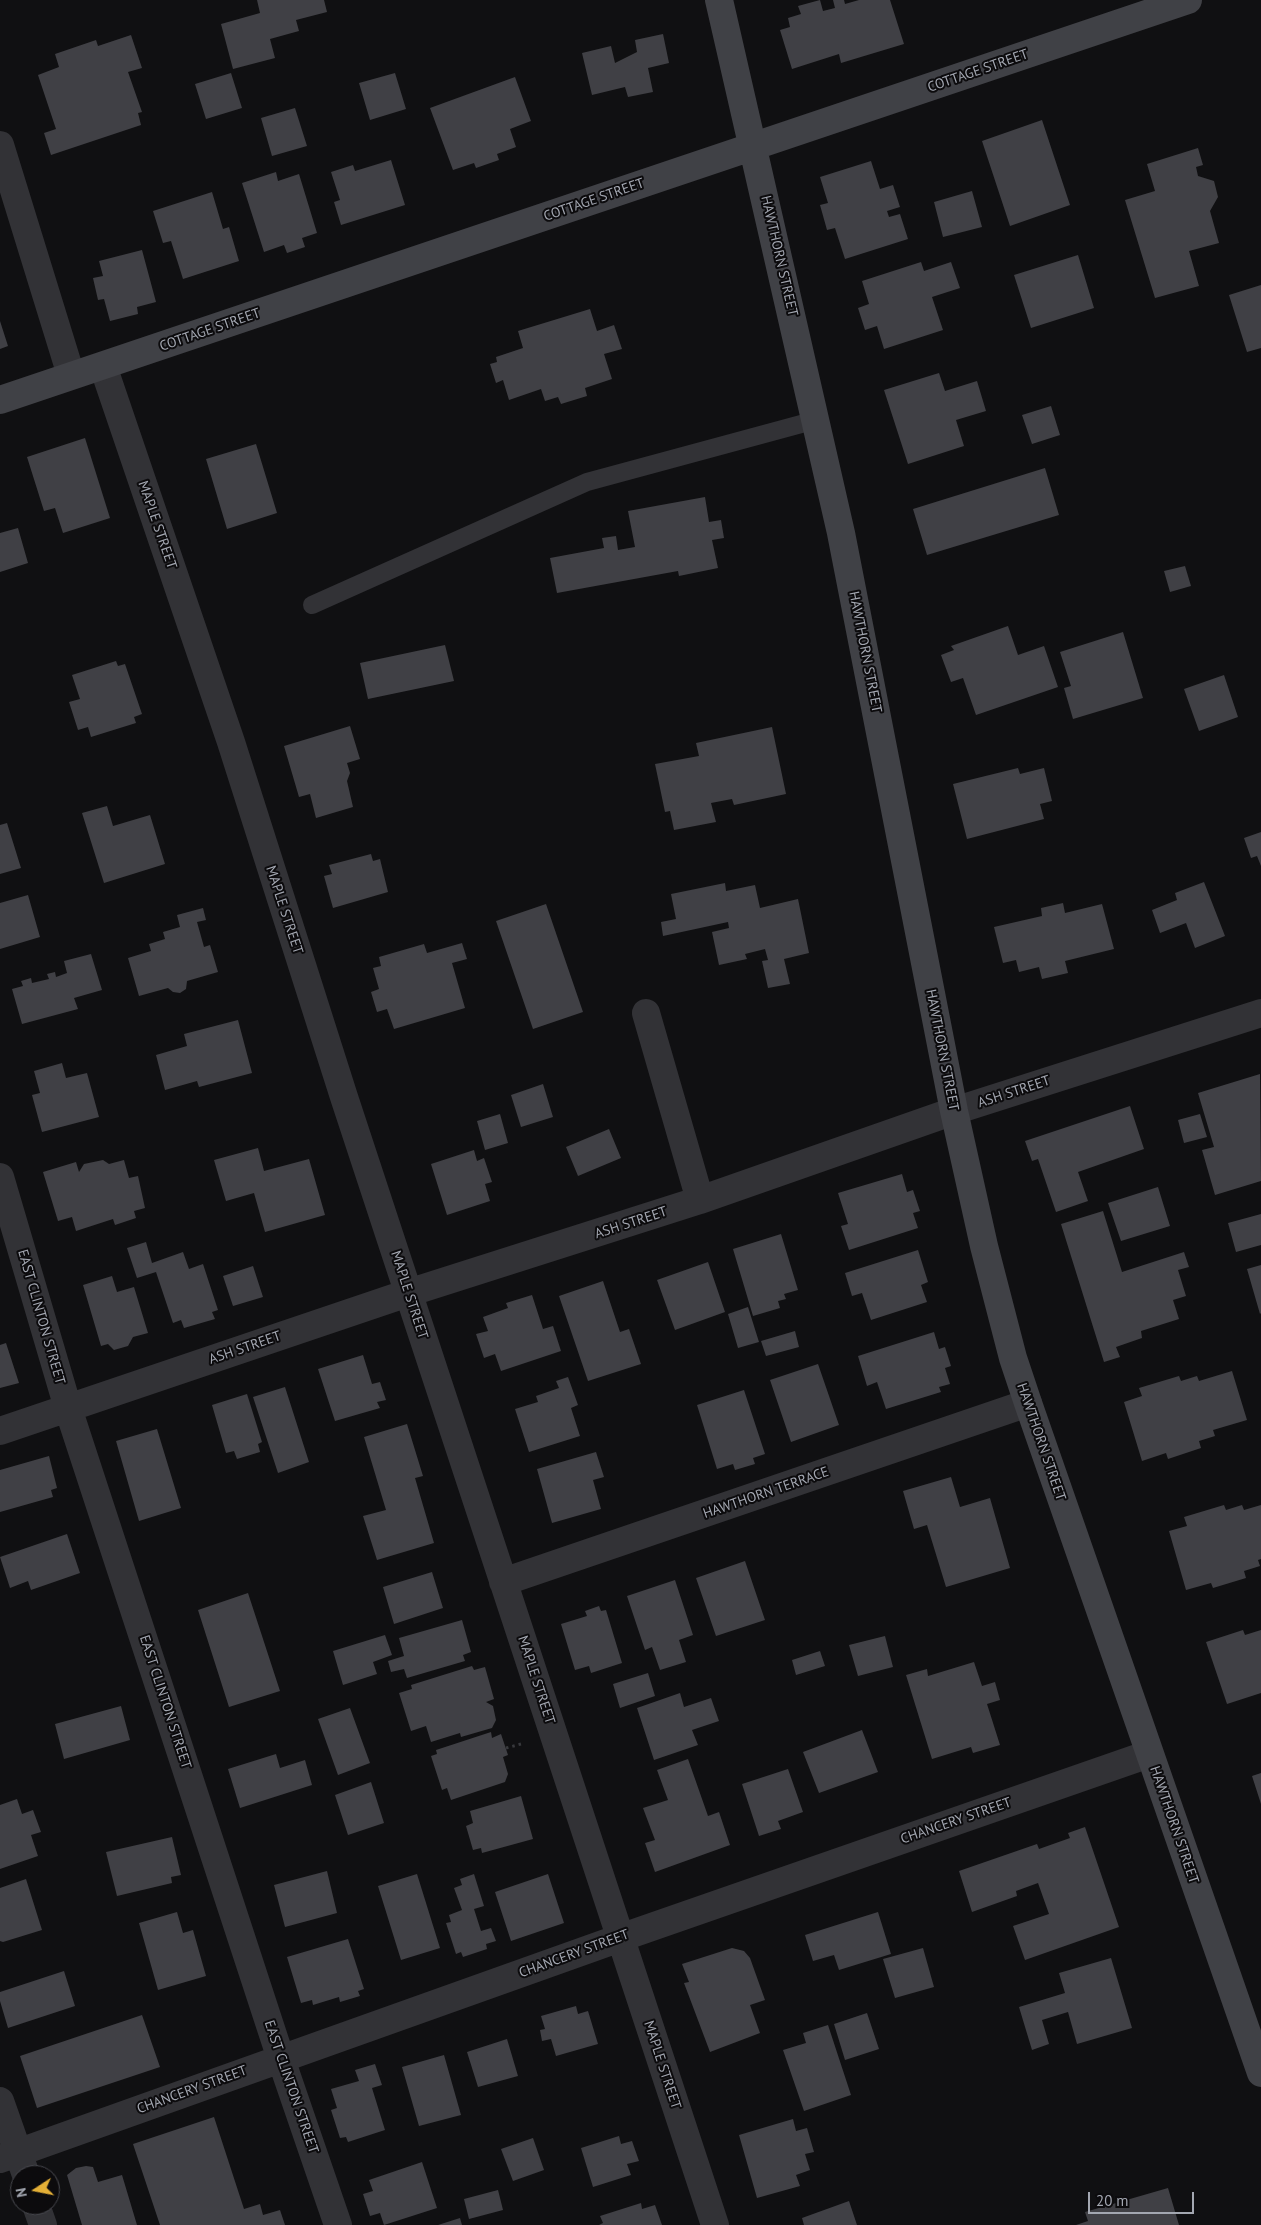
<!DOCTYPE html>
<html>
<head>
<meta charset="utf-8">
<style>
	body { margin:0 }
	#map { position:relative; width:1261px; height:2225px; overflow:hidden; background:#101012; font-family:"PT Sans",sans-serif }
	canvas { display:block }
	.north { position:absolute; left:10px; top:2165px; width:50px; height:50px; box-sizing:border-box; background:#0c0b0d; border:1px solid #48494f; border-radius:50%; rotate:259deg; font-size:14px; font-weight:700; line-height:20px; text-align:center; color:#a3a7b1 }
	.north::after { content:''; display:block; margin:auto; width:18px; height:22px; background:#e3af37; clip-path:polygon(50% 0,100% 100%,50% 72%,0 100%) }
	.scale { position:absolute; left:1088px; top:2192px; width:106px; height:22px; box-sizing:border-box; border:2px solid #a3a7b1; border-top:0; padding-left:6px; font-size:15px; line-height:18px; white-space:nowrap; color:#a3a7b1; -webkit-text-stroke:4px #0c0b0d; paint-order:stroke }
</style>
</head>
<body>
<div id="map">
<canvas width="1261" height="2225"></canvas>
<div class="north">N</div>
<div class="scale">20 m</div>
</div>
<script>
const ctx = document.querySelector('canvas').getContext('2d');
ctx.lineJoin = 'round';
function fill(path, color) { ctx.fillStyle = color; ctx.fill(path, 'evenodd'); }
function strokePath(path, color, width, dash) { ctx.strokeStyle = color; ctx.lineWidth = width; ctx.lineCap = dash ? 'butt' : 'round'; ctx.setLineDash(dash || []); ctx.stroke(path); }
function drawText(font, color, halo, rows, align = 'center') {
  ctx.font = font + ' "PT Sans",sans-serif'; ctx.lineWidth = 4; ctx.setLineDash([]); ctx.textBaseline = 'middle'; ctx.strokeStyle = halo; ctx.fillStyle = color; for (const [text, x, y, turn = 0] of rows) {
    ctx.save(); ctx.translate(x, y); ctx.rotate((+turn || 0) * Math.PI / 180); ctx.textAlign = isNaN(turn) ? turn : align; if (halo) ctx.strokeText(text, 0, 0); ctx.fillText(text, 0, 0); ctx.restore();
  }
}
fill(new Path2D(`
	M257,0H324L327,12L296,20L299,31L270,39L275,58L233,69L221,24L260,13Z
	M820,0L823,11L835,8L833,0H844L845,4L859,0H890L904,44L841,63L839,54L792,69L780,30L790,27L788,18L801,14L798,6Z
	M663,34L669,63L648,68L653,92L628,97L625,87L592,95L582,53L611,46L615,63L637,52L635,40Z
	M131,35L142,68L128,72L142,112L138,113L141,125L51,155L44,133L56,129L38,75L59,67L55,54L96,40L98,46Z
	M231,73L242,108L206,119L195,84Z
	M395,73L406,109L370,120L359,83Z
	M515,77L531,121L510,129L516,147L497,154L499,160L476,168L474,163L453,170L430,108Z
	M295,108L307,146L272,156L261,118Z
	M1042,120L1070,205L1010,226L982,141Z
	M1198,148L1203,165L1196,167L1198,176L1214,181L1218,197L1210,211L1219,243L1189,251L1199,286L1155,298L1125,200L1155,191L1147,164Z
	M391,160L405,205L341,225L334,202L340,200L331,172L353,165L355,171Z
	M871,161L880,189L893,185L900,207L887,211L889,217L900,214L908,239L845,259L835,228L827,230L820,205L828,203L820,177Z
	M276,172L278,181L299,174L317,233L302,238L305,247L287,253L284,245L264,252L242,183Z
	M972,191L982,227L943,237L934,202Z
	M212,192L223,229L229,227L239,261L183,279L171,241L163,243L153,211Z
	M142,250L156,302L137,307L138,314L110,321L104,299L98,300L93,278L103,276L99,261Z
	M1078,255L1094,308L1031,328L1014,275Z
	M921,262L924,271L951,262L960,288L932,297L943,330L884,349L877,326L865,330L858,308L869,304L862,281Z
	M1261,285V348L1247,352L1229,295Z
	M590,309L597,331L614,325L622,349L604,354L612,379L585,388L587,396L561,404L558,397L545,401L541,389L509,400L503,380L496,383L490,364L497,362L496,357L523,348L518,331Z
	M0,321L8,346L0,349Z
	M939,373L945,391L977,381L986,411L956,420L964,446L908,464L884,390Z
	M1051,406L1060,435L1032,444L1022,415Z
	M85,438L110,518L63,533L55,508L44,511L27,457Z
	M256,444L277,513L227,529L206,459Z
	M1045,468L1059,515L927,555L913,509Z
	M705,497L709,522L721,520L724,538L712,540L718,568L679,576L678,571L557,593L550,558L604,548L602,538L616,536L618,550L635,547L628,511Z
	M18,528L28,563L0,572V533Z
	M1185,566L1191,586L1170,592L1164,571Z
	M1008,626L1018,655L1044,646L1058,687L976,715L963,678L951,682L941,655L954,650L951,646Z
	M1123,632L1143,698L1073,719L1064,688L1071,686L1060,652Z
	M445,645L454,681L368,699L360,663Z
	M116,661L118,666L125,664L142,714L134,717L136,723L91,737L88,727L78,730L69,702L80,699L72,675Z
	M1224,675L1238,717L1199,731L1184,689Z
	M350,726L360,759L347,763L350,773L347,781L353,807L316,818L310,794L299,797L284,746Z
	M772,727L786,794L734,805L732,799L711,803L716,822L674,830L670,811L665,812L655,764L699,756L696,743Z
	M1018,768L1020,774L1044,768L1052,801L1040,804L1044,819L967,839L953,784Z
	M107,806L113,826L150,815L165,864L104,883L82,813Z
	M7,823L21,868L0,874V825Z
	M1261,832V866L1257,856L1251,858L1244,838Z
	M371,854L373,861L380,859L388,892L333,908L324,876L332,874L329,865Z
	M1204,882L1225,936L1195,948L1186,923L1160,933L1152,910L1177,900L1175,893Z
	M725,883L726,891L755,885L760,908L798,899L809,953L784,959L790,984L768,988L762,961L768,960L765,949L745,954L747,959L719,965L712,932L729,928L728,922L663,936L661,922L676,919L671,894Z
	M28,895L40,937L0,949V903Z
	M1063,903L1065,913L1102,904L1114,949L1065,961L1068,973L1042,979L1039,967L1019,972L1016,960L1003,963L994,927L1042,916L1041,908Z
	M546,904L583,1012L533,1029L496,921Z
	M203,908L206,920L197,922L204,947L210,945L218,972L187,981L186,989L180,993L173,992L168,988L139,996L128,958L151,951L149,944L165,939L163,932L180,927L177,915Z
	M462,943L467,959L452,963L465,1008L394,1029L387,1009L377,1012L371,992L379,989L373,968L381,966L379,957L424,944L427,953Z
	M91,954L102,990L74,998L78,1009L22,1024L12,989L23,986L21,981L31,978L32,983L49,979L47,974L55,972L56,977L67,973L64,961Z
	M238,1020L252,1073L199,1087L197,1081L165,1090L156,1055L187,1046L184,1034Z
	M62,1063L66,1078L87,1073L99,1117L42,1132L32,1095L40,1093L34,1071Z
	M1260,1074L1261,1181L1215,1195L1202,1150L1214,1147L1198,1093Z
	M543,1084L553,1117L521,1127L511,1095Z
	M1130,1106L1144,1149L1078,1172L1088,1201L1056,1212L1038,1159L1032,1161L1025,1141Z
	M500,1114L508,1143L485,1150L477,1121Z
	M1200,1114L1207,1137L1184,1143L1178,1120Z
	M609,1129L621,1158L578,1176L566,1147Z
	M258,1148L264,1171L309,1159L325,1215L265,1232L254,1193L226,1201L214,1160Z
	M474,1150L477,1161L484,1158L492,1182L485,1184L490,1201L447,1215L431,1164Z
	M103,1160L109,1164L124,1160L129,1178L138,1176L145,1208L134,1211L136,1218L115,1225L113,1219L76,1231L72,1217L58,1221L43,1172L76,1162L79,1172L84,1164Z
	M902,1174L907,1192L913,1190L920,1211L913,1213L918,1228L849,1250L841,1226L848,1224L838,1193Z
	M1158,1187L1170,1226L1121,1241L1108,1203Z
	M1103,1211L1122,1272L1184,1252L1189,1267L1178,1270L1186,1296L1173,1300L1179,1319L1141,1331L1142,1338L1116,1347L1120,1357L1104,1362L1061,1224Z
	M1261,1214V1245L1236,1252L1228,1223Z
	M781,1234L798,1290L784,1294L786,1299L778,1301L780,1308L753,1316L733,1249Z
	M146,1242L152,1263L183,1252L189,1269L203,1264L218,1310L212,1312L215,1319L184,1328L181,1320L173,1323L156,1272L137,1278L127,1248Z
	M918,1250L928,1282L921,1285L927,1302L871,1320L862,1293L852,1296L845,1273Z
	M708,1262L725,1312L675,1330L657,1280Z
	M1261,1265V1313L1260,1314L1247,1269Z
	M253,1266L263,1297L233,1306L223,1276Z
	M112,1276L117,1292L134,1287L148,1333L133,1337L128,1346L114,1350L108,1344L101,1346L83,1285Z
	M603,1281L620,1332L629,1329L641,1364L588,1381L559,1296Z
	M532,1295L543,1329L553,1326L561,1351L501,1371L495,1354L484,1358L476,1334L488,1331L483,1317L508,1308L506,1303Z
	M748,1307L759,1342L738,1348L728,1314Z
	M795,1331L799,1347L766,1356L761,1341Z
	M934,1332L939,1349L945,1347L951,1366L945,1368L950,1384L939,1387L941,1392L886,1409L877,1382L867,1386L858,1356Z
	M6,1343L19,1383L0,1388V1345Z
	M363,1355L372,1384L380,1382L386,1400L377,1402L380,1408L335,1421L318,1369Z
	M818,1364L839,1425L791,1442L770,1380Z
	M1232,1371L1247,1420L1213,1430L1215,1436L1199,1441L1201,1448L1168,1459L1166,1453L1142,1461L1124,1402L1142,1396L1139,1388L1179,1376L1181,1381L1197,1376L1199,1381Z
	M568,1377L578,1405L571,1408L580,1436L529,1452L515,1409L538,1402L536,1396L559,1388L556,1381Z
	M285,1387L309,1462L278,1473L253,1397Z
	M744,1390L765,1454L753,1458L755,1464L735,1470L733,1464L717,1469L697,1405Z
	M247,1394L262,1442L258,1444L260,1452L237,1459L234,1451L226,1453L212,1405Z
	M407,1424L423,1476L415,1478L434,1543L377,1560L363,1516L386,1510L364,1437Z
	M157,1429L181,1508L139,1521L116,1441Z
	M596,1452L604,1477L593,1480L601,1509L552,1523L537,1469Z
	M49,1456L57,1488L51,1490L53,1497L0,1512V1470Z
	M951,1477L960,1507L990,1498L1010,1568L946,1587L927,1525L914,1529L903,1491Z
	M1224,1505L1226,1510L1242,1505L1244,1510L1261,1505V1559L1258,1560L1260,1566L1244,1571L1246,1578L1213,1588L1211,1583L1186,1590L1169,1531L1187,1526L1184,1517Z
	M67,1534L80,1573L31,1590L28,1581L10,1588L0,1557Z
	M745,1561L765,1620L716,1636L696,1578Z
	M432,1572L443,1608L394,1624L383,1587Z
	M675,1580L693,1635L679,1640L686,1662L660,1670L652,1647L645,1650L627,1596Z
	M248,1593L280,1691L229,1707L198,1610Z
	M599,1606L601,1611L606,1610L622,1663L591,1673L589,1666L575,1670L561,1624L587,1616L585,1611Z
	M462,1620L471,1652L463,1655L465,1661L407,1678L404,1669L391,1672L388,1661L404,1656L399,1638Z
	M1243,1630L1245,1635L1261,1630V1693L1227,1704L1206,1642Z
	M385,1635L392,1655L373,1662L377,1674L343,1685L333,1651Z
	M885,1636L893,1667L858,1676L849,1645Z
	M820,1651L825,1666L796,1675L792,1660Z
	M974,1662L982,1686L995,1682L1000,1700L987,1704L1000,1745L973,1753L971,1747L932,1759L906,1675L927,1669L928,1676Z
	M472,1666L474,1670L485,1667L494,1699L486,1702L493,1706L496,1720L492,1728L461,1737L460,1733L431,1742L426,1726L411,1731L399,1693L412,1689L411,1685Z
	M648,1673L655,1696L620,1708L613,1684Z
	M680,1693L684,1707L711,1698L719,1721L692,1730L698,1745L654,1760L637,1708Z
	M121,1706L130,1740L64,1759L55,1724Z
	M350,1708L370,1763L338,1775L318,1719Z
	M862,1730L878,1772L819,1793L803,1752Z
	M491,1732L492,1738L501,1734L508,1755L503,1757L508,1774L505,1782L451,1800L447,1788L442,1790L431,1756L437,1754L436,1750Z
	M276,1754L280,1768L305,1760L312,1785L240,1808L228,1769Z
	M688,1759L708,1816L719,1812L730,1845L655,1872L645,1843L655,1840L643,1808L668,1800L657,1770Z
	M788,1769L803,1812L778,1821L781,1829L759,1836L742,1784Z
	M1261,1773V1804L1252,1776Z
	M371,1782L384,1823L348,1835L335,1795Z
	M521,1796L533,1839L482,1853L481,1848L473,1850L466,1826L473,1823L470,1811Z
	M17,1799L22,1814L33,1810L41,1832L31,1835L38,1856L0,1869V1805Z
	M1085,1827L1119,1927L1025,1960L1013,1926L1049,1914L1038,1883L1016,1891L1017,1896L972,1912L959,1871L1037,1844L1039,1849L1070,1838L1068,1833Z
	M172,1837L181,1875L171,1877L172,1883L117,1896L106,1852Z
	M327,1871L337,1913L285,1927L274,1885Z
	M417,1874L440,1948L401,1960L378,1886Z
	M474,1874L484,1906L474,1909L481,1931L491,1928L496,1941L486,1944L487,1949L463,1957L461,1952L456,1954L446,1923L451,1922L449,1915L462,1910L454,1888L462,1885L460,1879Z
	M548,1874L564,1923L511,1941L495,1892Z
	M26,1879L42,1930L3,1942L0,1941V1888Z
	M177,1912L183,1933L193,1930L206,1976L158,1990L139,1923Z
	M878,1912L891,1954L839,1970L834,1955L813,1961L805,1935Z
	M348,1939L364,1989L358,1991L360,1996L340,2002L339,1997L313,2005L312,2000L301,2003L287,1957Z
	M732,1948L744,1951L750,1958L765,2000L750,2005L760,2033L710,2052L684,1983L689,1982L682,1964Z
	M923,1948L934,1987L895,1998L883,1959Z
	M1111,1958L1132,2028L1077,2044L1068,2012L1042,2020L1049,2044L1032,2050L1019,2007L1065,1993L1059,1973Z
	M64,1971L75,2006L8,2028L0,2001V1992Z
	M576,2006L578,2014L588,2011L598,2044L556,2056L551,2039L542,2041L540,2030L545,2029L541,2016Z
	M867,2013L879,2049L845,2060L834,2024Z
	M142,2015L160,2067L37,2108L20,2056Z
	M828,2025L851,2095L804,2111L783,2050L806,2043L803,2033Z
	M507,2039L518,2076L478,2087L467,2052Z
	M444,2055L461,2115L419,2126L402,2067Z
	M375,2064L382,2085L372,2088L385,2130L348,2142L346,2137L340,2138L331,2110L337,2108L331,2089L359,2081L355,2070Z
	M214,2117L244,2209L260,2204L263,2215L280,2210L285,2225H160L133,2144Z
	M793,2119L796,2131L807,2128L814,2152L805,2154L810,2170L796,2175L800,2186L757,2198L739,2135Z
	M619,2136L621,2144L632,2141L639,2161L627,2164L631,2175L593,2187L581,2148Z
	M533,2138L544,2170L513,2181L501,2149Z
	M422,2162L437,2208L384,2225L380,2213L370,2216L363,2194L373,2191L369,2180Z
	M86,2166L93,2167L98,2182L122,2175L137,2225H82L67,2175L76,2168Z
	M1168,2188L1179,2225H1076L1088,2221L1085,2212Z
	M498,2190L503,2210L469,2219L464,2199Z
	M849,2201L857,2225H804L802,2218Z
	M641,2203L642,2209L655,2205L662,2225H599L603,2223L600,2216Z
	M460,2218L462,2225H438Z`), '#404045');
strokePath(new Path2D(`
	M506,1748L521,1744`), '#38393d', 3, [2.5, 4]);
strokePath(new Path2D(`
	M312,605L587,482L816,420`), '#323236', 18);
strokePath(new Path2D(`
	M0,145L71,375
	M103,366L231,742L344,1097L715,2225
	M646,1013L700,1200
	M0,1177L68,1408L281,2059L338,2225
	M0,1431L408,1293L700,1200L954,1111L1261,1013
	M503,1582L1028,1403
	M0,2101L26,2175
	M0,2159L620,1938L1149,1754
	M36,2205L43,2225`), '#323236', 28);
strokePath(new Path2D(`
	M719,0L841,533L954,1111L984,1246L1013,1358L1028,1403L1261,2073
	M0,400L1188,0`), '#404146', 28);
drawText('14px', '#a3a7b1', '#0c0b0d', [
	["COTTAGE STREET",978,71,-19],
	["COTTAGE STREET",594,200,-19],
	["HAWTHORN STREET",779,256,77],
	["COTTAGE STREET",210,330,-19],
	["MAPLE STREET",157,525,71],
	["HAWTHORN STREET",865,652,79],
	["MAPLE STREET",284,910,72],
	["HAWTHORN STREET",942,1050,79],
	["ASH STREET",1014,1092,-18],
	["ASH STREET",631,1223,-18],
	["MAPLE STREET",409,1295,72],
	["EAST CLINTON STREET",41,1317,74],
	["ASH STREET",245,1348,-19],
	["HAWTHORN STREET",1041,1442,71],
	["HAWTHORN TERRACE",766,1493,-19],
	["MAPLE STREET",536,1680,72],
	["EAST CLINTON STREET",165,1702,72],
	["CHANCERY STREET",956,1821,-19],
	["HAWTHORN STREET",1174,1825,71],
	["CHANCERY STREET",574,1954,-20],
	["MAPLE STREET",662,2065,72],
	["EAST CLINTON STREET",291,2087,71],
	["CHANCERY STREET",192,2090,-20]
]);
</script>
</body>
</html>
